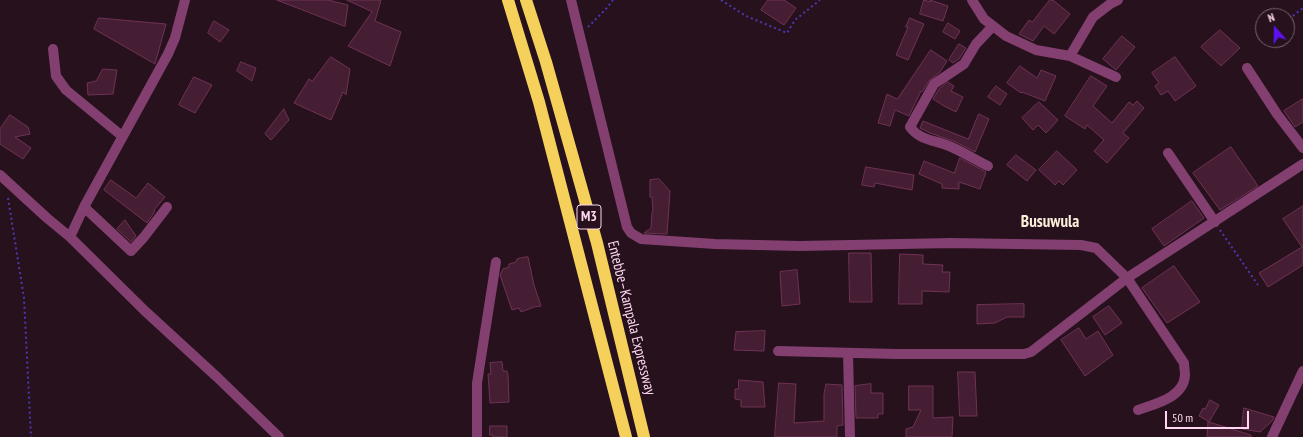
<!DOCTYPE html>
<html>
<head>
<meta charset="utf-8">
<style>
	body { margin:0 }
	#map { position:relative; width:1303px; height:437px; overflow:hidden; background:#26111d; font-family:"PT Sans Narrow",sans-serif }
	canvas { display:block }
	.north { position:absolute; left:1255px; top:8px; width:40px; height:40px; box-sizing:border-box; background:#26111d; border:1px solid #7c6171; border-radius:50%; rotate:340deg; font-size:11px; font-weight:700; line-height:16px; text-align:center; color:#fdd8f0 }
	.north::after { content:''; display:block; margin:auto; width:14px; height:18px; background:#5d11f0; clip-path:polygon(50% 0,100% 100%,50% 72%,0 100%) }
	.scale { position:absolute; left:1165px; top:411px; width:84px; height:18px; box-sizing:border-box; border:2px solid #fdd8f0; border-top:0; padding-left:5px; font-size:12px; line-height:14px; white-space:nowrap; color:#fdd8f0; -webkit-text-stroke:3px #26111d; paint-order:stroke }
</style>
</head>
<body>
<div id="map">
<canvas width="1303" height="437"></canvas>
<div class="north">N</div>
<div class="scale">50 m</div>
</div>
<script>
const ctx = document.querySelector('canvas').getContext('2d');
ctx.lineJoin = 'round';
function fill(path, color) { ctx.fillStyle = color; ctx.fill(path, 'evenodd'); }
function strokePath(path, color, width, dash) { ctx.strokeStyle = color; ctx.lineWidth = width; ctx.lineCap = dash ? 'butt' : 'round'; ctx.setLineDash(dash || []); ctx.stroke(path); }
function drawText(font, color, halo, rows, align = 'center') {
  ctx.font = font + ' "PT Sans Narrow",sans-serif'; ctx.lineWidth = 3; ctx.setLineDash([]); ctx.textBaseline = 'middle'; ctx.strokeStyle = halo; ctx.fillStyle = color; for (const [text, x, y, turn = 0] of rows) {
    ctx.save(); ctx.translate(x, y); ctx.rotate((+turn || 0) * Math.PI / 180); ctx.textAlign = isNaN(turn) ? turn : align; if (halo) ctx.strokeText(text, 0, 0); ctx.fillText(text, 0, 0); ctx.restore();
  }
}
const building = new Path2D(`
	M277,0H328L348,5L345,26Z
	M347,0H381L375,21L401,32L390,66L348,46L372,12Z
	M768,0H784L796,8L784,25L761,10Z
	M924,0L930,2V0L948,6L943,21L920,14Z
	M1050,0H1053L1070,14L1054,34L1044,26L1033,41L1019,34L1029,20L1032,22Z
	M99,18L166,24L155,64L94,29Z
	M910,18L924,24L908,60L896,55L908,27H906Z
	M214,21L229,30L220,42L208,33Z
	M948,23L960,31L955,39L943,32Z
	M1220,30L1240,48L1221,66L1201,47Z
	M1122,36L1135,47L1116,70L1103,59Z
	M959,44L966,48L959,59L953,63L949,60Z
	M931,50L947,61L940,72L929,81L922,92L921,91L909,116L895,110L890,126L878,123L887,94L897,99Z
	M331,57L350,69L346,95L343,92L331,120L294,103L309,79L312,81Z
	M1175,57L1196,86L1175,101L1168,91L1161,95L1155,86L1159,83L1152,73Z
	M241,62L256,68L252,81L237,71Z
	M1020,66L1037,78L1041,70L1056,76L1045,101L1022,92L1021,93L1007,83Z
	M103,69L117,70L113,94L88,95L87,83L96,81Z
	M1091,76L1107,86L1093,106L1112,123L1129,102L1133,105L1137,101L1144,108L1123,133L1129,138L1107,163L1094,151L1104,140L1087,125L1085,129L1065,116Z
	M194,77L212,85L195,113L179,105Z
	M948,82L954,86L951,91L963,97L956,112L944,106L933,99L939,89Z
	M996,86L1007,94L1000,105L988,97Z
	M1303,99V122L1295,127L1284,111Z
	M1039,102L1058,120L1046,133L1038,125L1033,130L1022,118Z
	M284,109L289,120L271,140L265,134Z
	M979,114L989,119L975,152L956,142L930,133L920,128L923,121L968,139Z
	M10,115L28,127L30,134L15,137L31,148L23,159L0,144V129Z
	M1231,147L1258,186L1220,210L1193,173Z
	M1057,151L1077,170L1063,185L1059,181L1055,185L1039,170Z
	M1016,155L1036,170L1027,181L1007,165Z
	M960,158L986,172L980,189L959,182V189L942,188V184L919,174L924,161L954,173Z
	M866,167L914,175L912,190L875,183L874,187L862,185Z
	M659,179L670,191L667,234L644,233L651,228L652,212L653,211L652,197H650V180Z
	M111,180L136,198L148,183L165,197L154,210L155,211L147,223L104,190Z
	M1192,201L1204,218L1164,246L1152,229Z
	M1303,206V265L1268,287L1259,273L1302,247L1283,219Z
	M125,220L136,236L131,242L117,229Z
	M849,253H871L872,302H850Z
	M900,254L923,255V264L943,265L942,272H950L949,292L922,291V304H899Z
	M528,257L534,285L541,306L534,307L521,312L519,308L512,310L500,275L503,269L509,267V264L516,262L517,259Z
	M1174,266L1200,302L1167,323L1142,288Z
	M797,270L800,304L782,306L780,272Z
	M1024,304V317H1007L995,323L977,324V305Z
	M1109,306L1122,323L1105,335L1093,317Z
	M1079,328L1086,339L1098,331L1113,355L1085,376L1061,340Z
	M765,331L764,351L734,350L736,332Z
	M502,362L503,371H507L508,375L509,402L490,403L488,374H491L490,363Z
	M958,372H975L977,416H960Z
	M739,380L763,382L765,407H741V400L735,399V389H738Z
	M779,383L796,384L794,423L824,421V394L826,384L842,385L843,425L837,426V437H775Z
	M871,384V393H883V414H878V418H856L855,386Z
	M909,386H933V418L953,417L952,437H906V429L913,427L921,410H909Z
	M1210,400L1219,405L1209,422L1251,435V437H1207L1208,421L1199,416L1203,408L1205,409Z
	M1244,408L1274,417L1272,421L1260,432L1242,429Z
	M490,426H507V437H493V435H490Z`);
fill(building, '#461e34');
strokePath(building, '#703255', 1);
strokePath(new Path2D(`
	M721,0L746,16L787,33L795,20L820,0
	M1289,19L1303,8
	M588,27L605,10L613,0
	M8,198L24,298L31,437
	M1220,230L1258,285`), '#4e38b1', 2, [2, 3]);
strokePath(new Path2D(`
	M571,0L627,227L631,233L641,239L715,244L800,246L951,243L1081,245L1096,248L1127,278L1184,363C1184,367 1185,371 1185,375C1184,398 1154,404 1138,410
	M972,0L984,19L1006,36L1036,50L1070,56L1116,77
	M53,49L56,76L66,90L122,136
	M1070,56L1093,17L1110,4L1118,0
	M1247,68L1277,114L1303,148
	M1168,153L1215,222
	M988,166C975,160 962,151 949,146C935,140 919,140 910,127L934,84L964,64L976,44L993,26
	M0,175L47,218L70,237L145,311L218,378L279,437
	M84,207L131,251L144,237L167,207
	M70,237L84,207L168,54L175,38L185,0
	M778,351L896,354H1024L1031,352L1127,278L1303,164
	M848,353L850,437
	M477,437V383L496,262
	M1272,437L1303,371`), '#823f6f', 10);
strokePath(new Path2D(`
	M508,0L539,102L626,437
	M526,0L546,62L597,243L644,437`), '#f5d05b', 12);
for (const [x, y, w] of [
	[589,217,24]
]) { const box = new Path2D(); box.roundRect(x - w / 2, y - 12, w, 24, 3); ctx.fillStyle = '#26111d'; ctx.fill(box); strokePath(box, '#fdd8f0', 1); }
drawText('bold 14px', '#fdd8f0', null, [
	["M3",589,217]
]);
drawText('15px', '#fdd8f0', '#26111d', [
	["Entebbe–Kampala Expressway",631,318,76]
]);
drawText('bold 17px', '#fdefda', '#26111d', [
	["Busuwula",1050,222]
]);
</script>
</body>
</html>
